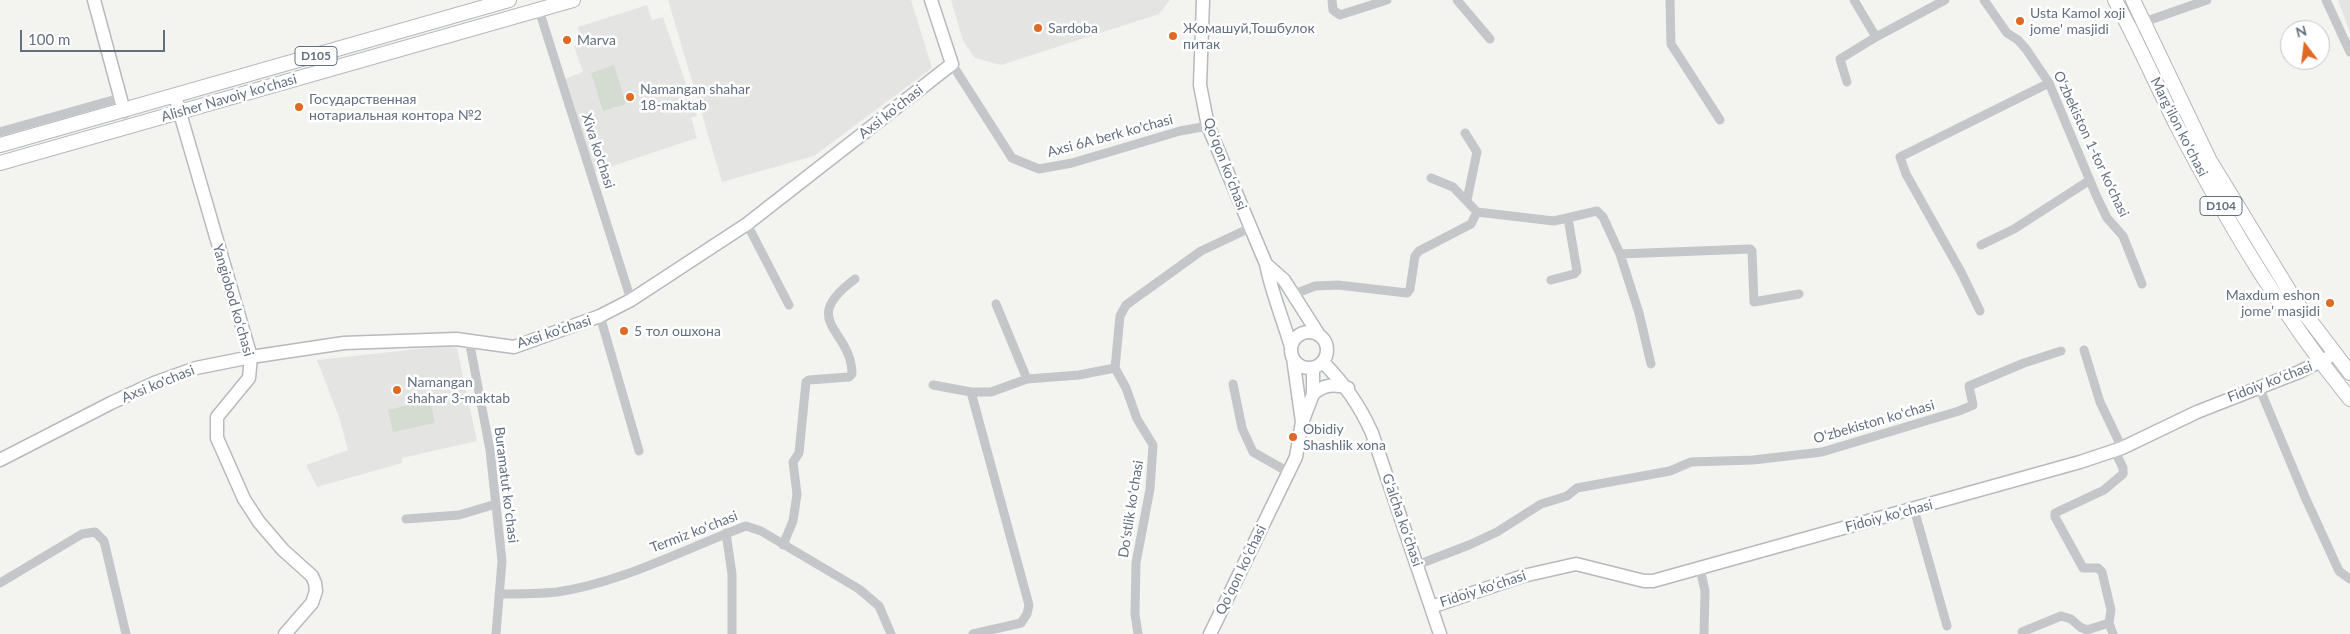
<!DOCTYPE html>
<html>
<head>
<meta charset="utf-8">
<style>
	body { margin:0 }
	#map { position:relative; width:2350px; height:634px; overflow:hidden; background:#f3f4f0; font-family:Lato,sans-serif }
	canvas { display:block }
	.north { position:absolute; left:2280px; top:20px; width:50px; height:50px; box-sizing:border-box; background:#fff; border:1px solid #c1c6cc; border-radius:50%; rotate:345deg; font-size:14px; font-weight:700; line-height:20px; text-align:center; color:#637080 }
	.north::after { content:''; display:block; margin:auto; width:18px; height:22px; background:#df6a25; clip-path:polygon(50% 0,100% 100%,50% 72%,0 100%) }
	.scale { position:absolute; left:20px; top:30px; width:145px; height:22px; box-sizing:border-box; border:2px solid #637080; border-top:0; padding-left:6px; font-size:15px; line-height:18px; white-space:nowrap; color:#637080; -webkit-text-stroke:4px #fff; paint-order:stroke }
</style>
</head>
<body>
<div id="map">
<canvas width="2350" height="634"></canvas>
<div class="north">N</div>
<div class="scale">100 m</div>
</div>
<script>
const ctx = document.querySelector('canvas').getContext('2d');
ctx.lineJoin = 'round';
function fill(path, color) { ctx.fillStyle = color; ctx.fill(path, 'evenodd'); }
function strokePath(path, color, width, dash) { ctx.strokeStyle = color; ctx.lineWidth = width; ctx.lineCap = dash ? 'butt' : 'round'; ctx.setLineDash(dash || []); ctx.stroke(path); }
function drawText(font, color, halo, rows, align = 'center') {
  ctx.font = font + ' Lato,sans-serif'; ctx.lineWidth = 5; ctx.setLineDash([]); ctx.textBaseline = 'middle'; ctx.strokeStyle = halo; ctx.fillStyle = color; for (const [text, x, y, turn = 0] of rows) {
    ctx.save(); ctx.translate(x, y); ctx.rotate((+turn || 0) * Math.PI / 180); ctx.textAlign = isNaN(turn) ? turn : align; if (halo) ctx.strokeText(text, 0, 0); ctx.fillText(text, 0, 0); ctx.restore();
  }
}
fill(new Path2D(`
	M668,0H911L932,68L814,156L722,182Z
	M951,0H1170L1159,14L1001,65L975,58L963,41Z
	M2338,0H2350V33Z
	M647,5L652,20L663,17L697,116L691,118L697,138L595,172L564,79L583,72L574,46L582,43L578,27Z
	M445,346L457,348L477,441L402,458V463L317,487L306,465L348,450L340,420L317,360Z`), '#e4e5e3');
fill(new Path2D(`
	M614,65L626,104L603,111L591,73Z
	M430,400L435,423L393,432L388,410Z`), '#d4dbd1');
const secondary = new Path2D(`
	M94,0L124,111
	M1203,0L1200,85L1208,126L1266,264C1271,291 1283,319 1291,347
	M175,96L251,357L249,378L217,417V438L244,499L259,522L283,550L312,576L315,583L316,591L312,603L285,634
	M1266,264L1284,280L1319,335
	M1291 350a18 18 0 1 1 36 0a18 18 0 1 1-36 0Z
	M1323,362C1345,385 1359,404 1372,433L1440,634
	M1313,394C1324,384 1334,384 1348,388
	M1303,420L1313,394V368
	M0,460L111,403L154,383L196,368L251,357L344,343L456,339L514,347L600,316L631,300L747,224L952,64L931,0
	M1431,607L1523,576L1576,564L1644,581H1653L2080,462L2122,448L2197,412L2299,372L2329,357
	M1210,634L1296,457L1302,422L1293,358`);
const primary = new Path2D(`
	M2115,0C2137,41 2156,84 2177,126C2227,222 2282,315 2350,399
	M2133,0L2210,161L2296,302L2350,373
	M0,145L509,0
	M0,163L573,0`);
strokePath(secondary, '#b6b9be', 15);
strokePath(primary, '#b4b7bb', 16);
strokePath(new Path2D(`
	M1332,0L1333,10L1340,15L1387,0
	M1457,0L1490,39
	M1670,0L1671,44L1720,120
	M1854,0L1876,37L1945,0
	M1984,0L2007,33L2018,40L2026,49L2049,83L2096,195L2107,218L2123,236L2142,284
	M2326,0L2350,52
	M539,10L631,300
	M2131,31L2144,22L2207,0
	M952,64L1012,158L1039,169L1072,163L1180,131L1208,126
	M1847,82L1840,59L1876,37
	M0,132L120,98
	M1465,133L1477,152L1467,200
	M1431,178L1453,187L1477,212
	M747,224L789,305
	M1981,245L2014,229L2090,180
	M1620,254L1639,313L1651,364
	M1551,280L1574,274L1577,271L1568,218
	M1292,295L1315,286L1338,285L1407,293L1410,289L1415,256L1419,251L1471,224L1477,212L1554,221L1597,211L1603,217L1620,254L1750,249L1752,251L1754,302L1799,294
	M996,304L1027,379
	M1980,311L1961,272L1906,174L1900,157L2049,83
	M600,316L639,451
	M469,340L490,450L502,561L496,634
	M2084,350L2100,402L2122,448
	M1115,368L1126,388L1137,419L1153,445L1150,489L1136,563L1135,614L1138,634
	M1233,384L1242,428L1253,452L1290,473
	M933,385L971,392H991L1027,379L1079,375L1115,368L1120,316L1126,305L1201,251L1250,228
	M2259,387L2305,497L2339,571L2350,579
	M971,392L1029,605L1027,614L1021,623L973,634
	M1914,509L1947,626
	M406,519L459,515L496,504
	M726,533L732,574V634
	M783,545L793,521L797,494L793,462L799,453L806,382L809,380L849,377L852,374C852,329 797,322 855,279
	M1417,565L1469,545L1497,532L1541,504L1567,496L1577,488L1670,471L1691,462L1753,460L1822,452L1959,411L1973,405L1969,386L2024,363L2061,351
	M1700,568L1705,591L1704,634
	M0,583L82,534L95,532L104,541L126,634
	M500,594C519,594 538,594 557,592C624,582 684,549 746,526L761,531L859,589L879,606L891,634
	M2022,632L2061,616L2071,619L2080,627L2087,630L2109,623
	M2113,634L2109,623L2111,610L2102,572L2098,568H2083L2055,517V513L2104,490L2123,474V468L2115,451`), '#c4c6ca', 9);
strokePath(secondary, '#fff', 12);
strokePath(primary, '#fff', 14);
for (const [x, y, r, color] of [
	[2020,21,5,"#df6a25"],
	[1038,28,5,"#df6a25"],
	[1173,36,5,"#df6a25"],
	[567,40,5,"#df6a25"],
	[630,97,5,"#df6a25"],
	[299,107,5,"#df6a25"],
	[2330,303,5,"#df6a25"],
	[624,331,5,"#df6a25"],
	[397,390,5,"#df6a25"],
	[1293,437,5,"#df6a25"]
]) { const dot = new Path2D(); dot.arc(x, y, r, 0, 2 * Math.PI); ctx.fillStyle = color; ctx.fill(dot); strokePath(dot, '#fff', 2); }
for (const [x, y, w] of [
	[316,56,42],
	[2221,206,42]
]) { const box = new Path2D(); box.roundRect(x - w / 2, y - 9.5, w, 19, 4); ctx.fillStyle = '#fff'; ctx.fill(box); strokePath(box, '#637080', 1); }
drawText('bold 12px', '#637080', null, [
	["D105",316,56],
	["D104",2221,206]
]);
drawText('14px', '#637080', '#fff', [
	["Usta Kamol xoji",2030,13],
	["jome' masjidi",2030,29],
	["Sardoba",1048,28],
	["Жомашуй,Тошбулок",1183,28],
	["питак",1183,44],
	["Marva",577,40],
	["Namangan shahar",640,89],
	["18-maktab",640,105],
	["Государственная",309,99],
	["нотариальная контора №2",309,115],
	["Maxdum eshon",2320,295,"right"],
	["jome’ masjidi",2320,311,"right"],
	["5 тол ошхона",634,331],
	["Namangan",407,382],
	["shahar 3-maktab",407,398],
	["Obidiy",1303,429],
	["Shashlik xona",1303,445]
], 'left');
drawText('14px', '#637080', '#fff', [
	["Alisher Navoiy ko'chasi",229,98,-16],
	["Axsi ko'chasi",891,112,-38],
	["Margʻilon koʻchasi",2179,127,63],
	["Axsi 6А berk ko'chasi",1110,136,-15],
	["O‘zbekiston 1-tor ko‘chasi",2091,144,65],
	["Xiva ko'chasi",598,151,72],
	["Qoʻqon koʻchasi",1225,164,69],
	["Yangiobod koʻchasi",233,300,74],
	["Axsi ko'chasi",554,332,-18],
	["Fidoiy koʻchasi",2270,382,-21],
	["Axsi ko'chasi",158,384,-22],
	["Oʻzbekiston koʻchasi",1874,422,-16],
	["Buramatut koʻchasi",506,485,83],
	["Doʻstlik koʻchasi",1131,509,-81],
	["Fidoiy koʻchasi",1889,516,-15],
	["Gʻalcha koʻchasi",1402,520,71],
	["Termiz koʻchasi",694,532,-21],
	["Qoʻqon koʻchasi",1241,570,-64],
	["Fidoiy koʻchasi",1483,589,-18]
]);
</script>
</body>
</html>
